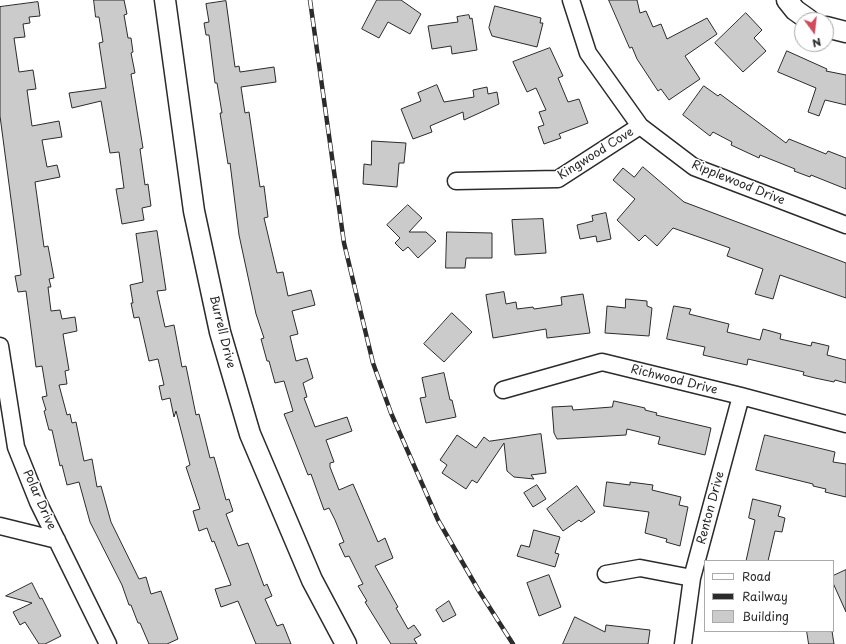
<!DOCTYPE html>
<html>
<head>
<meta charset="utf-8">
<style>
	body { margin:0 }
	#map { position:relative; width:846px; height:644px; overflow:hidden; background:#fff; font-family:"Playpen Sans",sans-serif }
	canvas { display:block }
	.legend { position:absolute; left:704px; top:560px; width:130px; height:72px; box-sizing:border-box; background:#fff; border:1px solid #aaa; margin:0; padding:5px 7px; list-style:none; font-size:12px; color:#2b2b2b }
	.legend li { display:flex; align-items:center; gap:8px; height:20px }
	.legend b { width:20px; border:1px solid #aaa }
	.north { position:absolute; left:794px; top:12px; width:40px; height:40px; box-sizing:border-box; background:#fff; border:1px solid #aaa; border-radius:50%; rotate:165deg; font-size:11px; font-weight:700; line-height:16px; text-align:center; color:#2b2b2b }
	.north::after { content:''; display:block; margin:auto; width:14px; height:18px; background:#d1495b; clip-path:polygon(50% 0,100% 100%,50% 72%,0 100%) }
</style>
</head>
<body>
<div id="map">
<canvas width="846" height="644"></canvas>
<ul class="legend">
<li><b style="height:5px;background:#fff"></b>Road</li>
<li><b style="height:5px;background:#2b2b2b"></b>Railway</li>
<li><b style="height:11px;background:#cbcbcb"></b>Building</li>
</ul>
<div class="north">N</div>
</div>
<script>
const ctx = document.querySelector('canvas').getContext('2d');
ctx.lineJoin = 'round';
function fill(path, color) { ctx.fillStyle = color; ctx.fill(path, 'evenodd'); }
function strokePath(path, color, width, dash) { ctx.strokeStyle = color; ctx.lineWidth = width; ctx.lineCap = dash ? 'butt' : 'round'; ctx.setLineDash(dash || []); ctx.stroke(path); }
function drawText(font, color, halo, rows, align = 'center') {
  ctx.font = font + ' "Playpen Sans",sans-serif'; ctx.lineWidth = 3; ctx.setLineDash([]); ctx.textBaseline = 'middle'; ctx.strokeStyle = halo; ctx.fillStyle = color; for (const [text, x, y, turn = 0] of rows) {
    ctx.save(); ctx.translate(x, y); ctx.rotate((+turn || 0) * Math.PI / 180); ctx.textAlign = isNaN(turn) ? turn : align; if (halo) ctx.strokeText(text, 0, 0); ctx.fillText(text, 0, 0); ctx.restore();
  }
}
const building = new Path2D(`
	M94,0H124L127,14L124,15L128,38H131L133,52L131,53L135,73L131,74L143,148L140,149L145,185L148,184L151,206L142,208L144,220L122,224L116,189L124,188L119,152L110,153L101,101L72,108L69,93L106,88L99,43L103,42L99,17H96Z
	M377,0H401L421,14L410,34L388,22L379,38L362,29Z
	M609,0H637L640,13L646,11L653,27L661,24L667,39L707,18L717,34L685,56L700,79L669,100L661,89L658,91L637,59L632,47L630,48Z
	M226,1L235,67L239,66L240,72L274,67L276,82L241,87L245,113L249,112L260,187L264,186L268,217L264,218L277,273L283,272L288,296L311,290L315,305L292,311L298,334L290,336L296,361L307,358L313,378L303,383L307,397L304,398L315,427L347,417L352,431L326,440L334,462L330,463V467L339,490L353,484L378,542L385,538L393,558L375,566L398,607L396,608L408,629L414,625L421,635L414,639L417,644H391L365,602L367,601L358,586L363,584L349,556L345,557L339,544L344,542L335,520L329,508L324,510L311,474L308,475L284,414L293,411L284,381L275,383L269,361H267L261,339L264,338L256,314L239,235L230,163L228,164L220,113H222L217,83H215L209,35H206L204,23L209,22L206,4Z
	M38,2L40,16L29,17L30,23L23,24L25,37L14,38L19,72L33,70L36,89L27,90L32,126L59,121L62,137L42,140L47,167L57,165L60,177L35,182L44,247L48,246L54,278L49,279L51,287H48L51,311L60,310L62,319L75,317L77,331L63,334L69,370L65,371L67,384L59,385L67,415L70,414L72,423L76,422L84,461L92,459L97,487L101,486L111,522L139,579L146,577L151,594L161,591L178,639L167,644H149L140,623H138L131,605H129L122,585L90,522L79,482L67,485L62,465L60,466L52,430H49L44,411L46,410L42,397L47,396L42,366L36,367L26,291L18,292L15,276L21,275L0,116V7Z
	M495,6L541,18L540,23H543L537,47L492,36L489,28Z
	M746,13L762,30L754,38L766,51L743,72L715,43Z
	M469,15L470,19L472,18L477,50L452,54L451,46L432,49L428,26L458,22L457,17Z
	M550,48L563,76L558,78L568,102L579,99L588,123L559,134L561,138L544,144L538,127L544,125L539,112L546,110L536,88L527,92L513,62Z
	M787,51L827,69L826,71L846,75V105L825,100L819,116L808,112L816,88L778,72Z
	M437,85L444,102L474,97L473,90L487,87L488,94L497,92L499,104L464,120L463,112L430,126L432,132L413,139L401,109L421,101L418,93Z
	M704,86L718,96L720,94L786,143L789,139L826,154L828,151L846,158V189L811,175L810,177L794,171L795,169L760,155L759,158L731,145L732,142L713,132L710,136L683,115Z
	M372,141L406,143L404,163H399L397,187L363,184L364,164L371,165Z
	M643,167L684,202L846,263V298L780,275L773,299L755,294L763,269L727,256L730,248L673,228L657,246L645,235L639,241L617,220L635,199L613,180L623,168L634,177Z
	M408,205L422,218L409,232H426L436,241L418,258L408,247L403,251L395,243L400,238L387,225Z
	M606,213L611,239L597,242L596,236L580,239L577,225L593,221L592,216Z
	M543,219L546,253L515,255L512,220Z
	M157,231L166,290L157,291L165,327L174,325L182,367L186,366L196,415L199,414L210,458L214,457L226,500L229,499L233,511L226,514L238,546L248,543L264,586L267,584L272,596L265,599L277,626L283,624L291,644H256L238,601L221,607L215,589L231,585L214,541L212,542L207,528L199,531L193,511L200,509L186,467L190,465L176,411L174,417L170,398L162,400L159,386L164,385L158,359L149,361L139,317L134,318L131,303H133L130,285L143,282L136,234Z
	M447,232L492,233V258H466L465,268H446Z
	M504,292L506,304L516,302L517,309L533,307L534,309L562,305L561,297L583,294L590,333L547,338L546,329L493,338L486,295Z
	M626,299L647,301V306L652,308L649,336L605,333L607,306L625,308Z
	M674,306L691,309L689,314L729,324L727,332L760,340L763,329L781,334L780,339L811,346L812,342L829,346L827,355L846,360V383L835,380L834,382L815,378L803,375L804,372L748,359L747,365L703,355L705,347L667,339Z
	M452,313L472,332L444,362L424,344Z
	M444,373L450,400H452L456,417L426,423L420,398L426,397L422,378Z
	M614,401L645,408V410L657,413L656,415L711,428L705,455L658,444L660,437L627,429L626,435L557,439L554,433L552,407L572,406L573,410L612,407Z
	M541,434L546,473L531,475L534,479L514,477L507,471L504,443L477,483L472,480L466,489L442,473L447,465L440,460L457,435L476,448L484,437L489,441Z
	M765,435L835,452L833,462L846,464V497L825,492L826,489L813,486V484L756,470Z
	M607,482L630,485V482L653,485L652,490L681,497L679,505L688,507L680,546L666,542L667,539L645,533L649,512L604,506Z
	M537,485L546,499L533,507L524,493Z
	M577,486L595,512L581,522L579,520L563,531L547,509Z
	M753,499L781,506L778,516L785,518L782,532L775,531L768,561H746L755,520L749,518Z
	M534,530L560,537L555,553L559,554L555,567L517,556L521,545L529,547Z
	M846,570V612L833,583V576Z
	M549,575L561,607L539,616L527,583Z
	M32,583L40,599L42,598L61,636L45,644H39L25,622L20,625L13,612L32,603L6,596Z
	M449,601L456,615L443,622L436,610Z
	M575,617L605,632L606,625L650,630L648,644H563Z
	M807,631H832L834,644H809Z`);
fill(building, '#cbcbcb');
strokePath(building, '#2b2b2b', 1);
const minor = new Path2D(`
	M571,0L588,53L640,126L694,167L846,225
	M456,181L558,179L640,126
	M0,346L16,447L38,502L108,644
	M503,390L602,362L741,396L846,424
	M0,526L57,540
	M606,574L640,568L692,578
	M683,644L692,578L741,396`);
const tertiary = new Path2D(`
	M165,0L194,211L220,332L250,434L312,580L346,644
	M787,0L795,10L809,20
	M826,27L846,32`);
strokePath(minor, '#2b2b2b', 19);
strokePath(tertiary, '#2b2b2b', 23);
strokePath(minor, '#fff', 16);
strokePath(tertiary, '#fff', 20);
const rail = new Path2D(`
	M310,0L344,243L373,363L391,413L438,520L479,591L513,644`);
strokePath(rail, '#2b2b2b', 4.5);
strokePath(rail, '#fff', 3, [9]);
drawText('12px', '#2b2b2b', '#fff', [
	["Kingwood Cove",596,154,-32],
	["Ripplewood Drive",738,183,22],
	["Burrell Drive",222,332,76],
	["Richwood Drive",674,380,14],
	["Polar Drive",39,500,66],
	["Renton Drive",711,508,-75]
]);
</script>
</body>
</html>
